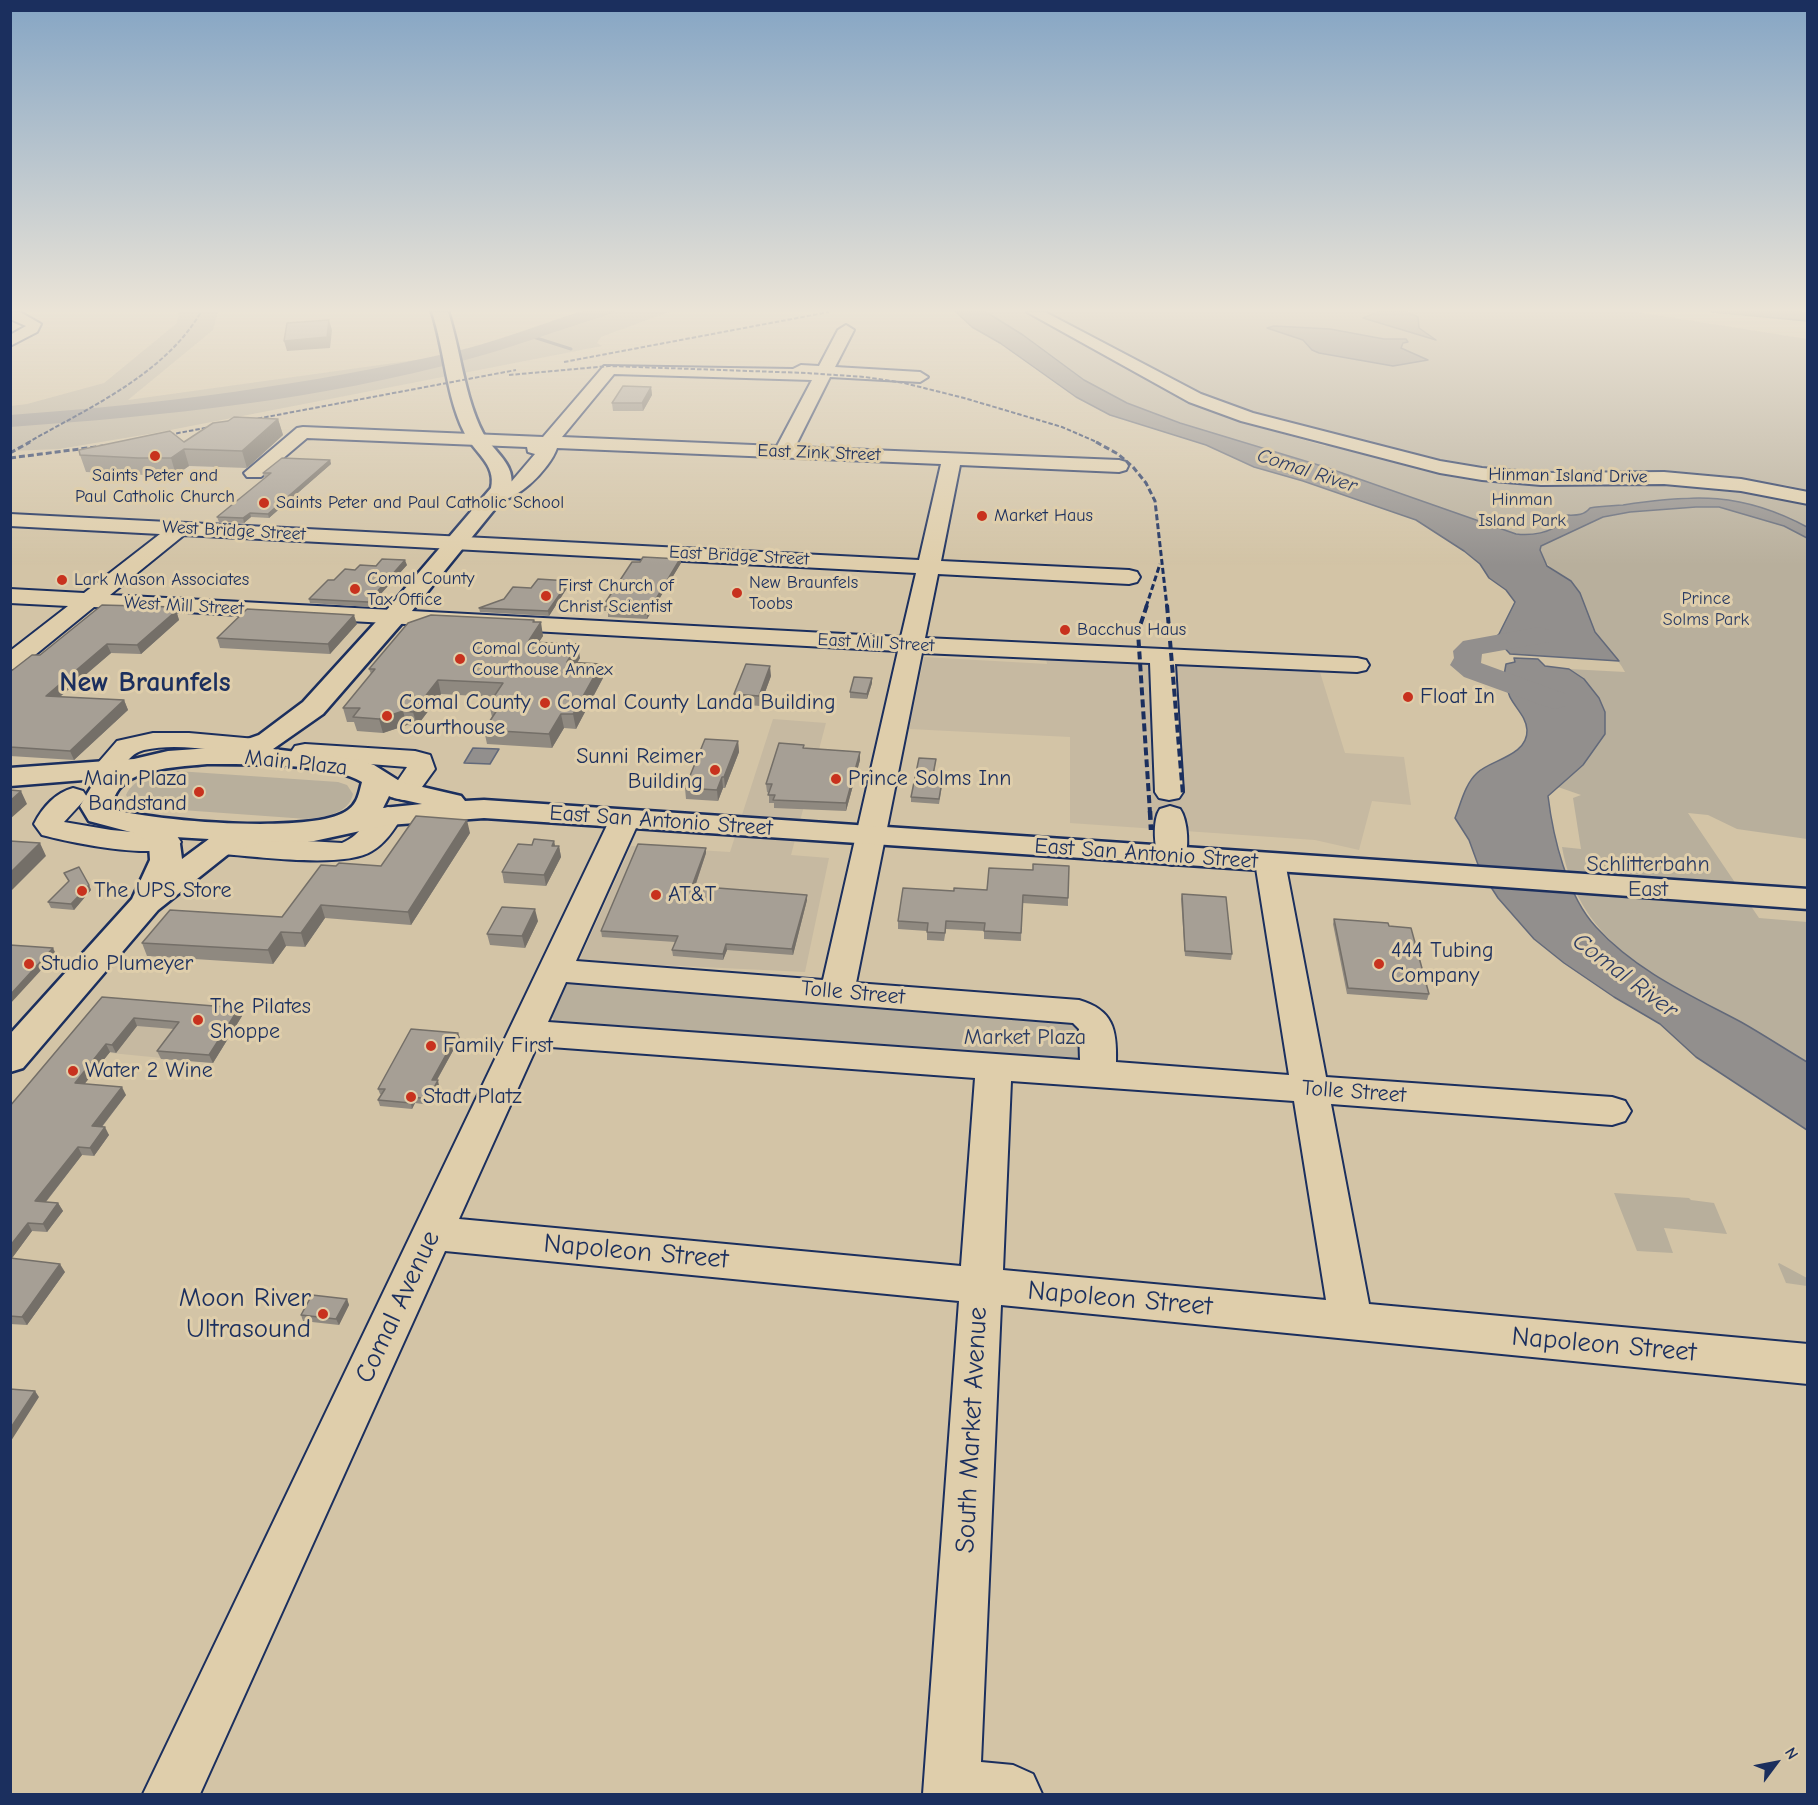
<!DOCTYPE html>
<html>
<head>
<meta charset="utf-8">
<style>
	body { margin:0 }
	#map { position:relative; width:1818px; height:1805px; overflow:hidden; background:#d3c4a6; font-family:"Comic Neue",sans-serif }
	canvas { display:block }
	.frame { position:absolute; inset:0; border:12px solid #1b2f5e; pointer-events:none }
	.north { position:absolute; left:1746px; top:1733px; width:60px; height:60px; -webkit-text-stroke:4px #dfceab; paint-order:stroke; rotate:58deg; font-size:16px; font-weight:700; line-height:24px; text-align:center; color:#1b2f5e }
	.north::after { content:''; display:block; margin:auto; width:21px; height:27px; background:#1b2f5e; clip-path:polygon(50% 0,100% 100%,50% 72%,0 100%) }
</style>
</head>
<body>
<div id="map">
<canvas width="1818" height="1805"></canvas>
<div class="frame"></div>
<div class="north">N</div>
</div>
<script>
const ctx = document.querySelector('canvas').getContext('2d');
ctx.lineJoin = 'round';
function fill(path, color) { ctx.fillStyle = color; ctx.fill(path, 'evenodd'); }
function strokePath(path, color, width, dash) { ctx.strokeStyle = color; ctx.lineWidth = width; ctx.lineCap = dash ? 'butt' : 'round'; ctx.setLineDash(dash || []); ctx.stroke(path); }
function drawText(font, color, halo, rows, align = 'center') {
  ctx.font = font + ' "Comic Neue",sans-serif'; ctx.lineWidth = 6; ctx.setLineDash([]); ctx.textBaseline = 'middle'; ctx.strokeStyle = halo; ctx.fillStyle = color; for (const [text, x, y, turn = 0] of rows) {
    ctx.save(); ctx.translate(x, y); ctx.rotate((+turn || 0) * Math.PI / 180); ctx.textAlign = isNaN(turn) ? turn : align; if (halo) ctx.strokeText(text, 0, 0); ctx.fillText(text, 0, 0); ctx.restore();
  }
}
fill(new Path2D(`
	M924,657L1047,664L1046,658L1319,669L1345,753L1404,757L1411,805L1372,801L1359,850L1315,840L1070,823V737L909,729Z
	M773,719L826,723L791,855L829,858L805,972L579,961L631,846L730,852Z
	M106,1005L242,1016L213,1063L70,1049Z`), '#c6b9a1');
fill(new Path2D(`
	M179,312H218L213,330L128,400L466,353L471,357L613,312H669L601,337L597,343L602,346L155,433L59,449L11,451L10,406L27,404L104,383L177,323Z
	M986,312H1027L1171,390L1266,426L1263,428L1325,446L1330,444L1393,460L1501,480L1515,485L1604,487L1599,481H1665L1766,494L1807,502V527L1776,512L1688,497L1590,508C1580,520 1568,512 1556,517L1563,522C1551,533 1532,536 1516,534L1325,467L1180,423L1127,403L1084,380L1023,335Z
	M1039,312H1637L1807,339V490L1785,485L1698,477L1519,473L1472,469L1383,450L1210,402Z
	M1696,507H1719L1784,526L1807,538V839L1737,829L1708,815L1688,813L1759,918L1807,922V1062C1785,1049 1763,1035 1741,1022C1662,980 1579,946 1562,847L1581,849L1573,798L1581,795L1558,787L1583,765L1584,679L1569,669L1625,672C1617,656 1602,646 1594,631C1586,615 1584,596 1572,583C1561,571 1539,567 1541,546L1603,517L1630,512Z
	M177,771L338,782L347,785L353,794C349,814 324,817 307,819L140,807L132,804L126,795C135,776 158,773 177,771Z
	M574,979L1079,1024L1078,1060L1077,1063L555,1023L552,1017L566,985Z
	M1614,1193L1689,1198L1691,1200L1714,1203L1727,1234L1664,1228L1673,1253L1637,1251Z
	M1779,1263L1807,1278V1286L1786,1283L1778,1264Z`), '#b8af9c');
const water = new Path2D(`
	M583,312H613L471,357L466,353Z
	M956,312H986L1023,335L1084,380L1127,403L1180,423L1325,467L1516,534C1531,536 1551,533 1562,522L1556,517C1568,512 1580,520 1590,508C1601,506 1612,506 1623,505C1694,494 1742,492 1807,527V538L1784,526L1719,507H1696L1630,512L1603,517L1541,546L1540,550L1547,566L1571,581L1580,593L1595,632L1619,661L1510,654L1502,645L1492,641L1499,634L1515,602L1506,590L1489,578L1480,564L1464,551L1416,520L1303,481L1254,467L1206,445L1110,415L1076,397L1000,343L972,327Z
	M1377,312H1407L1418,317L1419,328L1436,340L1363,318Z
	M1712,312H1799L1807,313V321Z
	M1274,326L1330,329L1384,339H1406L1408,342L1403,343L1401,348L1428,360L1393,366L1319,353L1312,350L1303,340L1267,328Z
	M1514,658L1538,659L1545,666L1569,669L1584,679L1599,698L1605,712V734L1583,765L1548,796C1553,837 1567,896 1596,927C1636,971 1690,995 1741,1022C1764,1035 1785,1049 1807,1062V1130L1696,1057L1660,1024L1614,997L1564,963L1534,939L1498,898L1480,870L1469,840L1455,818C1461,803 1465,784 1477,773C1490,760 1528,756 1527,730C1526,712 1506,702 1507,684L1503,681L1506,664L1515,662Z
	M473,748L499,749L490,764L464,763Z`);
fill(water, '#928f8d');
strokePath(water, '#62697a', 1.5);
strokePath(new Path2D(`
	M527,335L571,349`), '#62697a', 3);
fill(new Path2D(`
	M579,312H605L603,316C559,330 514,347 469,359C320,400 164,416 10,427V415C161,404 310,385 457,351C498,341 538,325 579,312Z
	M1539,627L1549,630L1553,636L1549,642L1482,654L1481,663L1566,694L1570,700L1566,706L1555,709L1544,706L1464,677L1450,665L1454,658L1453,651L1463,641Z`), '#928f8d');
const minor = new Path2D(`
	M10,312H20L41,324L37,332L10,346V335L26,326L10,319Z
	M1027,312H1045L1201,394L1253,413L1440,461L1482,468L1541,473L1664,472L1741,479L1808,492V504L1741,491L1664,484L1541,485L1482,480L1440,473L1241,421L1189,402Z
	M846,325L854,330L835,367L920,372L928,377L920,382L830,377L795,447L1119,460L1126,462L1128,466L1126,470L1119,472L960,465L941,561L1129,570L1137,572L1140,577L1137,582L1129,584L938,574L925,638L1357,658L1366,660L1369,665L1366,670L1357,672L1175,664L1183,792L1179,798L1169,800L1159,798L1155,792L1150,663L922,653L856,983L1079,1000C1113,1010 1117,1029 1116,1062L1289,1075L1255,862L1259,856L1270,853L1281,856L1285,862L1326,1077L1612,1097L1625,1101L1631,1111L1625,1121L1612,1125L1331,1104L1369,1304L1808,1344V1384L1001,1305L981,1762L1013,1765L1033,1774L1042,1794H923L959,1301L445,1251L200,1794H143L610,819L615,813L625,810L635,813L640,819L576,961L823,980L898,651L94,607L19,668L10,670V651L68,606L10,603V589L84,593L160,534L10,526V514L919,560L941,464L557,448C550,469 513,507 489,501L486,497L489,493L512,481L535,454L528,452L527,447L307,438L261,477H247L244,473L297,428L303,427L543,437L604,366L793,369L801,365L819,366L838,330ZM614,374L812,380L777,446L562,437ZM184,535L916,573L901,637L110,595ZM566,982L1073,1023L1079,1029L1080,1060L548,1022ZM537,1046L975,1078L961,1266L459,1219ZM1011,1081L1294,1101L1326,1300L1003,1270Z
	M153,733H189L256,739L266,741L270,747L266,753L256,755C221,752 179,742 144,750C120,756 124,784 95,777L91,771L117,741Z
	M305,744L415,751L430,755L435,769L414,798L404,800L394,798L390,792L407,767L295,758L291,752L295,746Z
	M73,788L83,791L87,797L64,822L111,830L177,836L181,842L177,848C142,857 77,844 42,835L34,824C42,808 55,793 73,788Z
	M1170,806L1180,809C1188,820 1190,851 1183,862L1172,865L1161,862C1154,851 1152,820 1160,809Z
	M388,807L398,810L403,816C394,829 386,843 372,851C344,869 256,856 220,854L209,851L205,845L209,839L220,836L342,843C363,835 369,812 388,807Z`);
const major = new Path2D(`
	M432,312H448C461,352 464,396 483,433C494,453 516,463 511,489L403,622L323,714L273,749L359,760L374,765L401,782L461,796L465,801L484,800L1808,889V909L1381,878L484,818L388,825L314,841L262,842L231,852L158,910L23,1068L10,1072V1034L132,899L150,860L149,844L138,834L89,821L80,806L96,779L10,786V768L134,759L168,751L225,747L259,735L303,702L385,612L491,488C497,464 473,452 464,432C446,395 445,352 432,312ZM207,764C244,764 332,763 362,782C359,793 358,803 348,810C316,835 152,821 112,809L110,806C113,801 115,794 119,789C137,767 181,767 207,764ZM389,796L391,797L422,804L383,808ZM175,837L209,839L182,859L180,844Z`);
strokePath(minor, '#1b2f5e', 4);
strokePath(major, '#1b2f5e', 5);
fill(minor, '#dfceab');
fill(major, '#dfceab');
strokePath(new Path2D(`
	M564,362L829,312
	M509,375L609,366L806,373L865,377L904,383L964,398L1062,427L1099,443
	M245,421L516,370
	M157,437L221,425
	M27,443C88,408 164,375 201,312`), '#1b2f5e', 2, [4.5, 2]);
strokePath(new Path2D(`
	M1096,442L1118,454L1133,467L1146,483L1155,501L1167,607
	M10,453L30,442
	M10,458L103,446
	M1146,607L1160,564`), '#1b2f5e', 3, [6, 3]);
strokePath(new Path2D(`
	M1147,605L1138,632L1150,813
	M1167,605L1183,795`), '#1b2f5e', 4, [8, 4]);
strokePath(new Path2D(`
	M1150,811L1151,830`), '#1b2f5e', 4.5, [9, 4.5]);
fill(new Path2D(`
	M651,387L652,395L643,411H613L612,403Z
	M278,419L283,435L247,468L189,466L176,475H144L86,472L80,455L184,442Z
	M330,460L331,464L269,518L251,517L244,523L219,522L217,517L266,477H264L263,473Z
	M680,559L681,563L647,619L608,617V611H604L603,606L640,562Z
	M407,565L369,607L310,603L309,599L334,580L355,570L376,566Z
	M569,581V585L549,616L480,612L479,608L504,599L531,588Z
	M175,607L179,620L141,654L111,653L60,697L124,700L128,710L74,760L10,756V672L40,655Z
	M534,620L543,636L539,642L580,658L577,663L601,664L603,678L576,729L564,728L552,748L487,744L484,730L492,717L489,704L494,697L441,694L417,726L407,725L383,733L357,731L354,722H347L343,708L371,674L369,669Z
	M357,624L330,654L220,648L217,638Z
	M771,676L760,706L735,704L734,694Z
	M872,683L867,699L850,698V692Z
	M738,741L739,752L725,788H723L718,801L686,799L685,788Z
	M804,748L860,752V760L846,811L774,808V803H769V793L767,792L766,784Z
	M936,759L933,780L942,786L939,804L911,802V797Z
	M470,833L411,925L325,918L305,947L286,946L273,964L147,956L142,943L282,917L336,866H381Z
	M554,841L555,846H559L561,857L546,886L504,883L502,872L532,845Z
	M706,853L695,887L807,900L793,955L727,950L723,960L673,956L672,950L675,942L602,937L601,931Z
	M89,885L91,890L74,910L51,908L48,902Z
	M987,890L1068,898V906L1022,903L1021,941L984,939V931L946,929L944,941L927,940V931L898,929V921L954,891Z
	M1182,894L1232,954L1231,960L1185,956L1181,899Z
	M1334,919L1389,926L1429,994L1427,1000L1347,994L1333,924Z
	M538,921L525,948L490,945L487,934Z
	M102,997L242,1016L213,1063L161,1059L157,1051L174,1029L137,1026L116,1053L110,1052L84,1084L126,1095L102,1127L109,1135L94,1156L82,1155L46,1202L58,1203L63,1211L47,1232L32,1231L12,1258L65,1272L27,1325L10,1324V1106Z
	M458,1033L460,1038L437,1080L439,1086L430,1105L415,1103L412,1109L380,1106L378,1100L382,1095L380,1094L378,1089Z
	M347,1299L349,1305L339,1325L303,1321L301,1315Z`), '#8f8980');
fill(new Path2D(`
	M329,320L332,330L330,348L287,351L284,341Z
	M651,387L652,395L643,411L642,403Z
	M278,419L283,435L247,468L242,451Z
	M184,449L189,466L176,475L171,458Z
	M330,460L331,464L269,518L268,514Z
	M250,513L251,517L244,523L243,518Z
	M680,559L681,563L647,619V614Z
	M405,560L407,565L369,607L368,602Z
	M569,581V585L549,616L548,611Z
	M175,607L179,620L141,654L137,645Z
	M354,615L357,624L330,654L328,644Z
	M534,620L536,630L541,622L543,636L530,655L528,642Z
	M107,644L111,653L50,705L46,696Z
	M578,644L580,658L569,676L567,662Z
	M601,664L603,678L576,729L573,714Z
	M770,666L771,676L760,706L759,696Z
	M872,678V683L867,699V694Z
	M438,680L441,694L417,726L413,712Z
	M124,700L128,710L74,760L70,751Z
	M403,711L407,725L383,733L379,719Z
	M561,714L564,728L552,748L549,734Z
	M738,741L739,752L725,788L724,777Z
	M860,752V760L846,811V803Z
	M722,777L723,788L718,801L717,790Z
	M21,791L27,804L10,819V801Z
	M467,820L470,833L411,925L408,912Z
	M554,841L556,851L559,846L561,857L546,886L544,875L552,846Z
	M40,843L46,856L10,892V873Z
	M706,848V853L693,892L692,886Z
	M89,885L91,890L74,910L71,904Z
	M807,895V900L793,955L792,949Z
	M321,905L325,918L305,947L301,933Z
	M535,909L538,921L525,948L522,936Z
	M281,932L286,946L273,964L268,950Z
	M726,944L727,950L723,960V954Z
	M53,948L56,954L10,1004V995Z
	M239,1008L242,1016L213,1063L209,1055Z
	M134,1018L137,1026L116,1053L112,1045Z
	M458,1033L460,1038L434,1085L432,1080Z
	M106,1044L110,1052L79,1091L75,1083Z
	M438,1080L439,1086L430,1105L428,1099Z
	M122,1087L126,1095L96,1134L92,1126Z
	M413,1097L415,1103L412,1109L411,1103Z
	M105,1127L109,1135L94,1156L90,1148Z
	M78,1147L82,1155L40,1209L35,1201Z
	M58,1203L63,1211L47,1232L43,1224Z
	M28,1223L32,1231L10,1261V1246Z
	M60,1264L65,1272L27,1325L22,1317Z
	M347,1299L349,1305L339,1325L336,1319Z
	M35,1391L39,1397L11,1441L10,1429Z`), '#746f68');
const building = new Path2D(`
	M329,320L327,337L284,341L287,323Z
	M623,386L651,387L642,403H612Z
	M234,417L278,419L242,451L184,449L171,458H138L80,455L79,450L170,431L184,442L213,423L228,421Z
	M282,458L330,460L268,514L250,513L243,518L217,517L271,473H263Z
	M643,557L680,559L647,614L608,612L611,607L603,606L632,562H640Z
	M382,559L405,560L368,602L309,599L328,580H334L345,569L355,570L360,565L376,566Z
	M538,579L569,581L548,611L479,608L504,599L513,587L531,588Z
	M102,605L175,607L171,611H176L137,645L107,644L46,696L124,700L70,751L10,747V672L32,655H40Z
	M247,609L354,615L328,644L217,638Z
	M431,615L534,620L533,622H541L528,642L578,644L567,662L601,664L573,714H561L549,734L484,730L501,704H489L503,683L438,680L413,712L403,711L379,719L353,717L360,708H343L375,669H369L408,623Z
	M746,664L770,666L759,696L734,694Z
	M854,677L872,678L867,694L850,692Z
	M705,739L738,741L724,777H722L717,790L685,788Z
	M779,743L804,745L803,748L860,752L846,803L773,800L775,795H768L772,784H766Z
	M919,758L936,759L932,780L942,781L939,799L911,797Z
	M10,790L21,791L10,801Z
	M416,816L467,820L408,912L321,905L301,933L281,932L268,950L142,943L170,910L282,917L321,865L336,866L339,863L381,866Z
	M534,839L554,841L552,846H559L544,875L502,872L518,844L532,845Z
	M10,841L40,843L10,873Z
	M638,844L706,848L692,886L807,895L792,949L726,944L723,954L672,950L678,936L601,931Z
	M1033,864L1069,866L1068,898L1023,895L1021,933L984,931L985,923L946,921L945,933L927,932L928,923L898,921L903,888L954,891V888L987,890L989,868L1033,870Z
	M79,867L89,885L71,904L48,902L69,881L64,873Z
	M1182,894L1226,897L1232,954L1185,951Z
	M502,907L535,909L522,936L487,934Z
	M1334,919L1388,923L1389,926L1411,928L1429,994L1348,988Z
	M10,945L53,948L10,995Z
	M102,997L239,1008L209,1055L157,1051L179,1022L134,1018L112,1045L106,1044L75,1083L122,1087L92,1126L105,1127L90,1148L78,1147L35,1201L58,1203L43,1224L28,1223L10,1246V1106Z
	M411,1029L458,1033L432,1080H438L428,1099L413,1097L411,1103L378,1100L385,1089H378Z
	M10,1258L60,1264L22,1317L10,1316Z
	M312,1295L347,1299L336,1319L301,1315Z
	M10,1389L35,1391L10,1429Z`);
fill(building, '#a69f95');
strokePath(building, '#746f68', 1.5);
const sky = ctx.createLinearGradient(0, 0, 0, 565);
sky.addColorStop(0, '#85a5c4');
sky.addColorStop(0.55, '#ebe4d7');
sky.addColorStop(1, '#ebe4d700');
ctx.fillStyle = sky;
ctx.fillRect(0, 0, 1818, 565);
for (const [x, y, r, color] of [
	[155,456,6,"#c8321e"],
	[264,503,6,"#c8321e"],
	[982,516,6,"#c8321e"],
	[62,580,6,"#c8321e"],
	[355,589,6,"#c8321e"],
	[737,593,6,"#c8321e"],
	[546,596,6,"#c8321e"],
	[1065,630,6,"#c8321e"],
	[460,659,6,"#c8321e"],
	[1408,697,6,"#c8321e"],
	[545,703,6,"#c8321e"],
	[387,716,6,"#c8321e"],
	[715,770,6,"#c8321e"],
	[836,779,6,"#c8321e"],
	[199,792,6,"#c8321e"],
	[82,891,6,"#c8321e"],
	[656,895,6,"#c8321e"],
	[29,964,6,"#c8321e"],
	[1379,964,6,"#c8321e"],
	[198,1020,6,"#c8321e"],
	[431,1046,6,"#c8321e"],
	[73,1071,6,"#c8321e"],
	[411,1097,6,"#c8321e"],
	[323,1314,6,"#c8321e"]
]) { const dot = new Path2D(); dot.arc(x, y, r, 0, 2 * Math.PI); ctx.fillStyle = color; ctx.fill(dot); strokePath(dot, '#dfceab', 2); }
drawText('18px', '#1b2f5e', '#dfceab', [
	["East Zink Street",819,453,2],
	["Hinman Island Drive",1568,476,1],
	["West Bridge Street",234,531,3],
	["East Bridge Street",739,556,3],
	["West Mill Street",184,606,3],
	["East Mill Street",876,643,3]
]);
drawText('18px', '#1b2f5e', '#dfceab', [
	["Saints Peter and",155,476,"center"],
	["Paul Catholic Church",155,497,"center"],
	["Saints Peter and Paul Catholic School",276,503],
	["Market Haus",994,516],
	["Comal County",367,579],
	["Tax Office",367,600],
	["Lark Mason Associates",74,580],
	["New Braunfels",749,583],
	["Toobs",749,604],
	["First Church of",558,586],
	["Christ Scientist",558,607],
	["Bacchus Haus",1077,630],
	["Comal County",472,649],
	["Courthouse Annex",472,670]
], 'left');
drawText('18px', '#2b3c64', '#dfceab', [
	["Hinman",1522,500],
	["Island Park",1522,521],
	["Prince",1706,599],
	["Solms Park",1706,620]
]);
drawText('italic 20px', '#2d3d65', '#dfceab', [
	["Comal River",1307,471,18]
]);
drawText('22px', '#1b2f5e', '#dfceab', [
	["Float In",1420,697],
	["Comal County",399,703],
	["Courthouse",399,728],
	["Comal County Landa Building",557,703],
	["Sunni Reimer",703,757,"right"],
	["Building",703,782,"right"],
	["Main Plaza",187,779,"right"],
	["Bandstand",187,804,"right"],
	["Prince Solms Inn",848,779],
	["The UPS Store",94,891],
	["AT&T",668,895],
	["444 Tubing",1391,951],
	["Company",1391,976],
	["Studio Plumeyer",41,964],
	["The Pilates",210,1007],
	["Shoppe",210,1032],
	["Family First",443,1046],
	["Water 2 Wine",85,1071],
	["Stadt Platz",423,1097]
], 'left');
drawText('22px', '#1b2f5e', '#dfceab', [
	["Main Plaza",296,763,6],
	["East San Antonio Street",661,821,4],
	["East San Antonio Street",1146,854,4],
	["Tolle Street",853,993,5],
	["Tolle Street",1354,1092,4]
]);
drawText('22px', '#2b3c64', '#dfceab', [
	["Schlitterbahn",1648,865],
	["East",1648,890],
	["Market Plaza",1025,1038]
]);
drawText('italic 24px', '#2d3d65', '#dfceab', [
	["Comal River",1625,976,37]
]);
drawText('27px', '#1b2f5e', '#dfceab', [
	["Napoleon Street",636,1252,5],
	["Napoleon Street",1120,1299,5],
	["Comal Avenue",398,1307,-65],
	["Napoleon Street",1604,1345,5],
	["South Market Avenue",972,1430,-87]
]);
drawText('27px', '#1b2f5e', '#dfceab', [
	["Moon River",311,1298],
	["Ultrasound",311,1329]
], 'right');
drawText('bold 28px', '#1b2f5e', '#dfceab', [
	["New Braunfels",145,683]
]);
</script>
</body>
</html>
